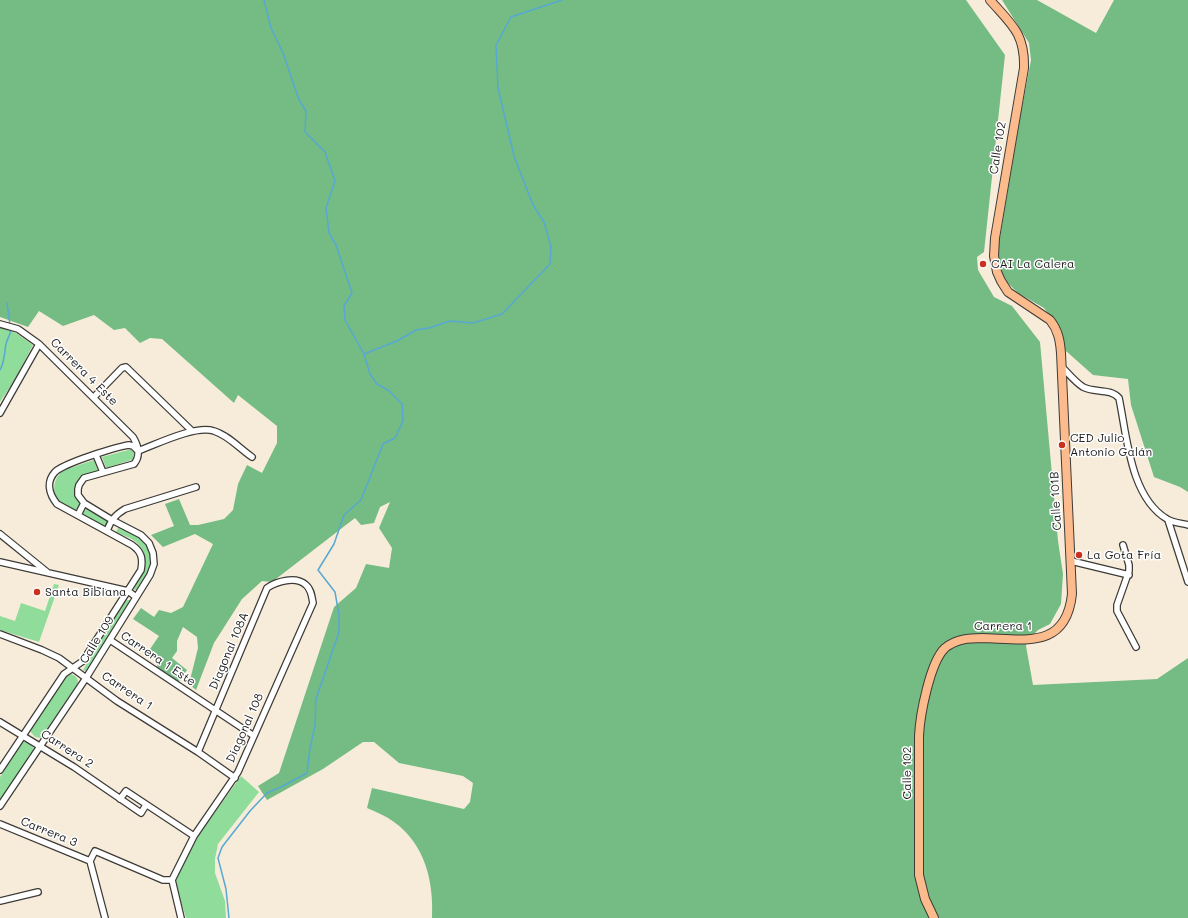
<!DOCTYPE html>
<html>
<head>
<meta charset="utf-8">
<style>
	body { margin:0 }
	canvas { display:block; background:#f7ecda }
</style>
</head>
<body>
<canvas width="1188" height="918"></canvas>
<script>
const ctx = document.querySelector('canvas').getContext('2d');
ctx.lineJoin = 'round';
function fill(path, color) { ctx.fillStyle = color; ctx.fill(path, 'evenodd'); }
function strokePath(path, color, width, dash) { ctx.strokeStyle = color; ctx.lineWidth = width; ctx.lineCap = dash ? 'butt' : 'round'; ctx.setLineDash(dash || []); ctx.stroke(path); }
function drawText(font, color, halo, rows, align = 'center') {
  ctx.font = font + ' Mali,sans-serif'; ctx.lineWidth = 3; ctx.setLineDash([]); ctx.textBaseline = 'middle'; ctx.strokeStyle = halo; ctx.fillStyle = color; for (const [text, x, y, turn = 0] of rows) {
    ctx.save(); ctx.translate(x, y); ctx.rotate((+turn || 0) * Math.PI / 180); ctx.textAlign = isNaN(turn) ? turn : align; if (halo) ctx.strokeText(text, 0, 0); ctx.fillText(text, 0, 0); ctx.restore();
  }
}
fill(new Path2D(`
	M0,327L16,333L33,345L14,381L0,402Z
	M128,450H133L135,454L134,458L131,460L106,468L102,457Z
	M94,460L98,471C93,473 86,473 82,477C72,483 75,496 80,503L77,512C71,509 64,506 60,502C50,493 54,476 64,470Z
	M86,508L109,520L105,527L82,515Z
	M119,526C126,530 135,533 141,538C160,555 148,574 137,591L134,589C142,574 153,556 136,542C131,538 123,535 116,532Z
	M54,584L59,585L39,642L0,630V616L15,621L21,603L45,611Z
	M128,600H132L87,672L83,670L125,601Z
	M71,674C76,676 78,678 78,683L41,738L35,737L30,731L67,675Z
	M23,742H29L35,750L0,801V777Z
	M241,776L259,792L218,844L215,859V873L225,901L226,918H186L174,879L198,836Z`), '#90dd9b');
fill(new Path2D(`
	M0,0H966L1005,55L984,252L977,257L978,270L994,297L1012,306L1040,342L1058,541L1063,574L1061,604L1050,624L1038,630L1027,641L1026,646L1033,685L1157,679L1188,658V918H432C434,882 425,844 394,822C386,816 376,812 367,808L372,788L464,809L470,802L473,783L463,776L399,763L374,742H363L323,769L267,800L258,786L279,773L334,607L356,588L366,564L389,568L392,548L379,528L390,502L380,507L374,523L361,525L355,518L272,582L262,581L242,599L214,643L196,690L189,684L198,648L197,637L183,627L177,641V651L172,658L187,670L177,684L157,669L158,659L148,652L159,636L133,619L141,608L154,617L159,610L171,613L183,607L213,544L195,534L163,547L151,535L174,526L165,504L179,499L190,525H198L224,519L233,510L238,484L247,465L262,473L277,443V426L238,395L234,403L162,339L150,338L140,343L125,328L114,330L94,315L63,326L39,311L28,327L0,317Z
	M1002,0H1037L1096,33L1114,0H1188V492L1180,487L1154,477L1131,405L1128,379L1093,375L1066,351L1056,324L1044,308L1018,293L1007,282L999,268L997,255L1020,118L1031,60L1029,43Z`), '#74bc83');
strokePath(new Path2D(`
	M7,303L10,325
	M364,354L397,341L416,330L429,328L450,321L473,323L502,314L550,264L551,247L544,222L533,205L514,156L498,88L496,45L511,17L562,0
	M0,370C5,361 4,354 6,344C7,339 11,334 11,328
	M229,918L226,889L218,858L222,847L250,811L267,793L281,787L307,773L310,748L315,726L316,699L339,632V615L335,592L318,570L334,544L344,515L361,500L383,444L395,438L403,421L402,404L388,390L377,384L370,374L364,354L345,320L344,306L352,293L336,245L329,233L326,208L335,181L325,152L305,132L306,111L299,100L283,53L271,28L264,0`), '#57a8d2', 1.5);
const minor = new Path2D(`
	M0,324L18,329L39,344L133,437C138,445 141,456 134,464L84,478L79,485L78,489V495L84,503L112,520L141,535L149,543L153,553L154,564L150,575L86,678L0,806
	M1062,367C1068,373 1075,382 1083,387C1094,393 1110,388 1119,398C1127,436 1130,497 1167,519C1173,523 1182,523 1188,525
	M94,397L122,368L126,367L192,431
	M0,413L39,344
	M138,451C157,444 195,425 214,431C228,435 240,449 252,457
	M96,455L103,472
	M78,515L84,503
	M1168,520L1188,582
	M107,531C111,520 115,515 125,509L196,487
	M0,534L47,572
	M1123,545L1129,565V571L1117,605V611L1136,647
	M1071,561L1129,575
	M0,562L128,591L136,597
	M0,634L42,650L59,658L117,701L198,752L235,778
	M110,640L254,736
	M0,722L74,767L141,813L146,805
	M0,770L64,674L83,661L141,570C143,559 142,552 132,545L57,504C49,494 46,482 55,472C64,463 116,447 129,445L133,446L138,451
	M120,799L126,791L194,836
	M0,824L90,861
	M172,880L194,836L238,772L313,603C312,597 311,589 306,585C296,576 277,581 267,588L198,752
	M172,880L181,918
	M0,901L38,892
	M105,918L90,861L95,851L163,880H172`);
const primary = new Path2D(`
	M934,918L925,899L919,875V736C920,715 930,662 945,648C956,639 969,638 982,638C1024,639 1066,650 1072,594L1061,353C1060,340 1058,330 1050,320L1008,292L1001,281L997,272L994,256L995,238L1024,68C1025,33 1011,24 990,0`);
strokePath(minor, '#3d3b38', 8);
strokePath(primary, '#3d3b38', 10);
strokePath(minor, '#fff', 5.5);
strokePath(primary, '#fbbb8c', 8);
for (const [x, y, r, color] of [
	[983,264,4,"#c8321e"],
	[1062,445,4,"#c8321e"],
	[1079,555,4,"#c8321e"],
	[37,592,4,"#c8321e"]
]) { const dot = new Path2D(); dot.arc(x, y, r, 0, 2 * Math.PI); ctx.fillStyle = color; ctx.fill(dot); strokePath(dot, '#fff', 1.5); }
drawText('12px', '#1c1c1c', '#fff', [
	["Calle 102",998,148,-81],
	["Carrera 4 Este",84,372,45],
	["Calle 101B",1056,501,-93],
	["Carrera 1",1003,626],
	["Calle 109",97,640,-58],
	["Diagonal 108A",229,651,-67],
	["Carrera 1 Este",158,659,34],
	["Carrera 1",127,691,34],
	["Diagonal 108",245,728,-66],
	["Carrera 2",67,749,33],
	["Calle 102",907,773,-90],
	["Carrera 3",49,832,22]
]);
drawText('12px', '#1c1c1c', '#fff', [
	["CAI La Calera",991,264],
	["CED Julio",1070,438],
	["Antonio Galán",1070,452],
	["La Gota Fría",1087,555],
	["Santa Bibiana",45,592]
], 'left');
</script>
</body>
</html>
